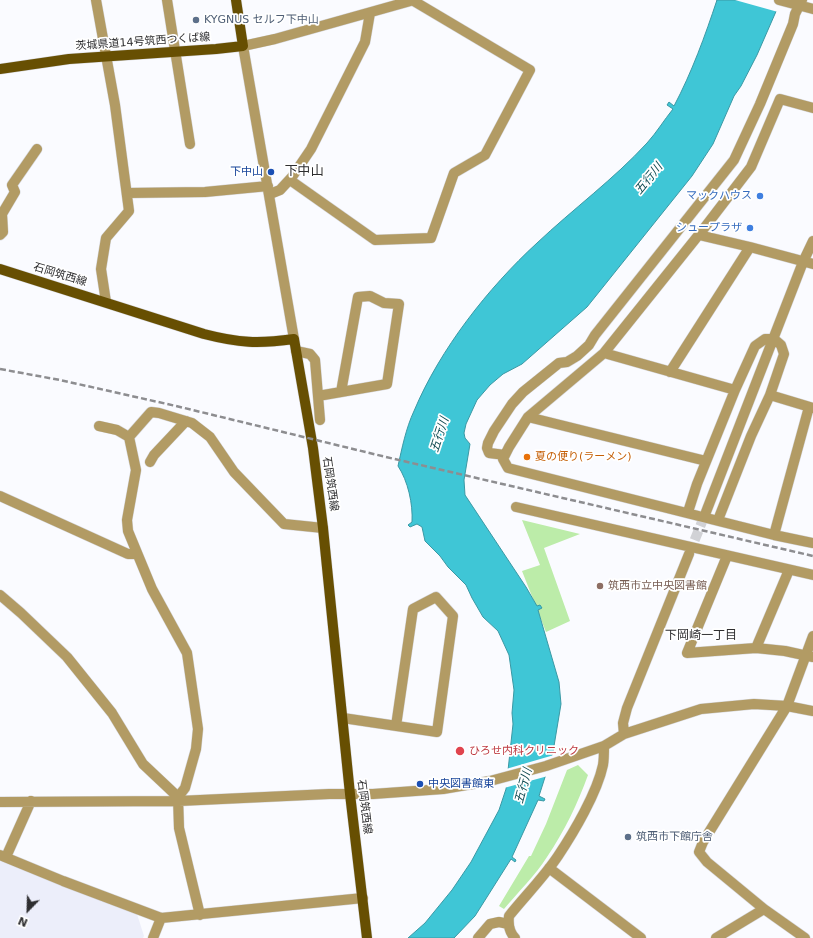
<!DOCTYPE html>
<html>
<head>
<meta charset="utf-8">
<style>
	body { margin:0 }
	#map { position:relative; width:813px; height:938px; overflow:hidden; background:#fafbff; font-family:"DejaVu Sans",sans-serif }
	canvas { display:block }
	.north { position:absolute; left:8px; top:890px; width:40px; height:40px; -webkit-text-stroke:3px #fff; paint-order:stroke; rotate:203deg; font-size:11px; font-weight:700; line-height:16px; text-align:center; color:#2e2e30 }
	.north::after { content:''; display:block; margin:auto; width:14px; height:18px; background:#2e2e30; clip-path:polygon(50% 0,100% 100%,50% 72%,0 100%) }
</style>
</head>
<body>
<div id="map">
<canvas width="813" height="938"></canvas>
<div class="north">N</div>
</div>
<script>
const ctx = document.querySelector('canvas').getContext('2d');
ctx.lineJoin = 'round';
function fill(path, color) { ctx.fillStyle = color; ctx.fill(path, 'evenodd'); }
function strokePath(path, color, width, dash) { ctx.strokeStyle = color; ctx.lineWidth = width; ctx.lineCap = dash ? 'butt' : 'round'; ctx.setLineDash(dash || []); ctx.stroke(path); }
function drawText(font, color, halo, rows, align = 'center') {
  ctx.font = font + ' "DejaVu Sans","Noto Sans JP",sans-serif'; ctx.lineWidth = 3.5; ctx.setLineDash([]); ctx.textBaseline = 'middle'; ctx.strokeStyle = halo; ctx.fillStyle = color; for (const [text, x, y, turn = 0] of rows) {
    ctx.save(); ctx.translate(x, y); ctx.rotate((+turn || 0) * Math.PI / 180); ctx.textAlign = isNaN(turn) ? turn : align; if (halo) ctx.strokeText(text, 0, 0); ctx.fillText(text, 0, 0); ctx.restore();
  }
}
fill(new Path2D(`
	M0,861L137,914L144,936L143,938H0Z`), '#eceefa');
fill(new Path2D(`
	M522,520L580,534L544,548L570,621L546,632L522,571L540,565Z
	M578,765L588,775C578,803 564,832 547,857C535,876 518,892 504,909L499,906L529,856H531L546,824L567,770Z`), '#bceca9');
const water = new Path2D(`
	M717,0H781L757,55L741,86L734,96L713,144L692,176L587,307L522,364L503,374L490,385L477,400L466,424L464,433L465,438L470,444L464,480L465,495L526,587L537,606L540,605L542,608L538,610L559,682L561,704L553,752L539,796L545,799L544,801L538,800L512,857L516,860L515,862L511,859L475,916L454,938H408L425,923L452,890L471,862L499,810L506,789L513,724L512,713L514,690L509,655L498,631L483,617L472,598L466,585L448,567L440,556L425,541L422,527L417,524L410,527L408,525L412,522C413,504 408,481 398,466C402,448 406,428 414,411C440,349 488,288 537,243C573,209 614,179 647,143C657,132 664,120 673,109L667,105L669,102L674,106C692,72 705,36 717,0Z`);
fill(water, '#3fc6d6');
strokePath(water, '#3a98a4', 1);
fill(new Path2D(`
	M735,0H783L778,12Z
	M554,755L548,776L504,788L506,769Z`), '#fafbff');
strokePath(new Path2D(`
	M689,554L706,512`), '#d1d2d6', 10, [10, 5]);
const minor = new Path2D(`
	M96,0L115,105L129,211L106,238L101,269L106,302
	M167,0L190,144
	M779,0L813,9
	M813,108L780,99L751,167L705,227L604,353L528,417L509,447L503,459L508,468L774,535L813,543
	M290,180L375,240L431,238L454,173L485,155L530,70L412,0
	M127,193L205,192L268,186
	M270,194L280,190L292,177L311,149L365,42L370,13
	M0,235L3,232L2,214L15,192L12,185L37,149
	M699,235L750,247L813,264
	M294,339L243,46L275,39L414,0
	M296,351L310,354L315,360L320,420
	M604,353L735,390
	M670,372L750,247
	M770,395L813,408
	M318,396L387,384L399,304L384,303L370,296L358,297L341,392
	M528,417L706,461
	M99,426L117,430L129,437L136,470L127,520L128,531L152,589L187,653L198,729L196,749L185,788L178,797L179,828L200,915
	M129,437L151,412L159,413L192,423L210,437L234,472L284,524L323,528
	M505,455L489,453L487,448L488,443L494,431L512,404L523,392L559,363L567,362L577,356L589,345L595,335L734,160L760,104L793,24L795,14L802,0
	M150,462L154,455L186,421
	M0,496L128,554H137
	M516,507L813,575
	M688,512L697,484L735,390L755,346L765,339H774L781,345L784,354L770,395L751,436L718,520
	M706,512L803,262L813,241
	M774,535L809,407
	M727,556L687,653L756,648L785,651L813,657
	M0,595L21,613L67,657L112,713L143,764L178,797
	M756,648L789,570
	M343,718L437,732L453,616L436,597L413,609L396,726
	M624,734L623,723L627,708L689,554
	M0,802L179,801L329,794H373L443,789L490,781L546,766L604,746L624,734L701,709L754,704L787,706L813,711
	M0,855L63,881L161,918L363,898
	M6,857L31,801
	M549,868L641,938
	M153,938L161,918
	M478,938L490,924L499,922L508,924
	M515,938C509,932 508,924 509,916C525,896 544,877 558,856C574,832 597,793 603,765C604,759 604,753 604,746
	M716,938L764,909
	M805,938L764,909L707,862L699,852L703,842L787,706L813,636`);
const major = new Path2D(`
	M0,69L69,59L216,49L243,46L236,0
	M0,269L204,334C239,343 258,344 294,339L313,448L323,528L350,794L367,938`);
strokePath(minor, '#d5d6da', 11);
strokePath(major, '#d5d6da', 11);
strokePath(minor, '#b29b64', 10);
strokePath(major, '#674f02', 10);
strokePath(new Path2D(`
	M0,369L60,380L176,406L386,457L813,556`), '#8d8d90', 2.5, [6, 3]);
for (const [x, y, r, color] of [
	[196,20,4,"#5c6f8a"],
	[271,172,4,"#1a4fb4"],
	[760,196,4,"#3f7fe0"],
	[750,228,4,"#3f7fe0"],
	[527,457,4,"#e8710a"],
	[600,586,4,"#8d6e63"],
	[460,751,5,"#e0444e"],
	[420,784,4,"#1a4fb4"],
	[628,837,4,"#5c6f8a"]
]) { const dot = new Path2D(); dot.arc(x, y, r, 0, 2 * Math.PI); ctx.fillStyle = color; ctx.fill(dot); strokePath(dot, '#fff', 1.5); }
drawText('11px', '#4e5e75', '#fff', [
	["KYGNUS セルフ下中山",204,20],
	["筑西市下館庁舎",636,837]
], 'left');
drawText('11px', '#2e2e30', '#fff', [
	["茨城県道14号筑西つくば線",143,42,-4],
	["石岡筑西線",60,275,17],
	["石岡筑西線",330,484,82],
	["石岡筑西線",364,807,83]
]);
drawText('11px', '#164399', '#fff', [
	["下中山",263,172],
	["中央図書館東",428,784,"left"]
], 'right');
drawText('11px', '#366cbe', '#fff', [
	["マックハウス",752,196],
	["シュープラザ",742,228]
], 'right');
drawText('11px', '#c56008', '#fff', [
	["夏の便り(ラーメン)",535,457]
], 'left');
drawText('11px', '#785e54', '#fff', [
	["筑西市立中央図書館",608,586]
], 'left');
drawText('11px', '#be3a42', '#fff', [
	["ひろせ内科クリニック",469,751]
], 'left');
drawText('italic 12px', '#104a51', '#fff', [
	["五行川",649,179,-51],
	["五行川",440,435,-72],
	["五行川",524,786,-75]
]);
drawText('12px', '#2e2e30', '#fff', [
	["下岡崎一丁目",701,636]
]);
drawText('13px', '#2e2e30', '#fff', [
	["下中山",304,172]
]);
</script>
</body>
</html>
